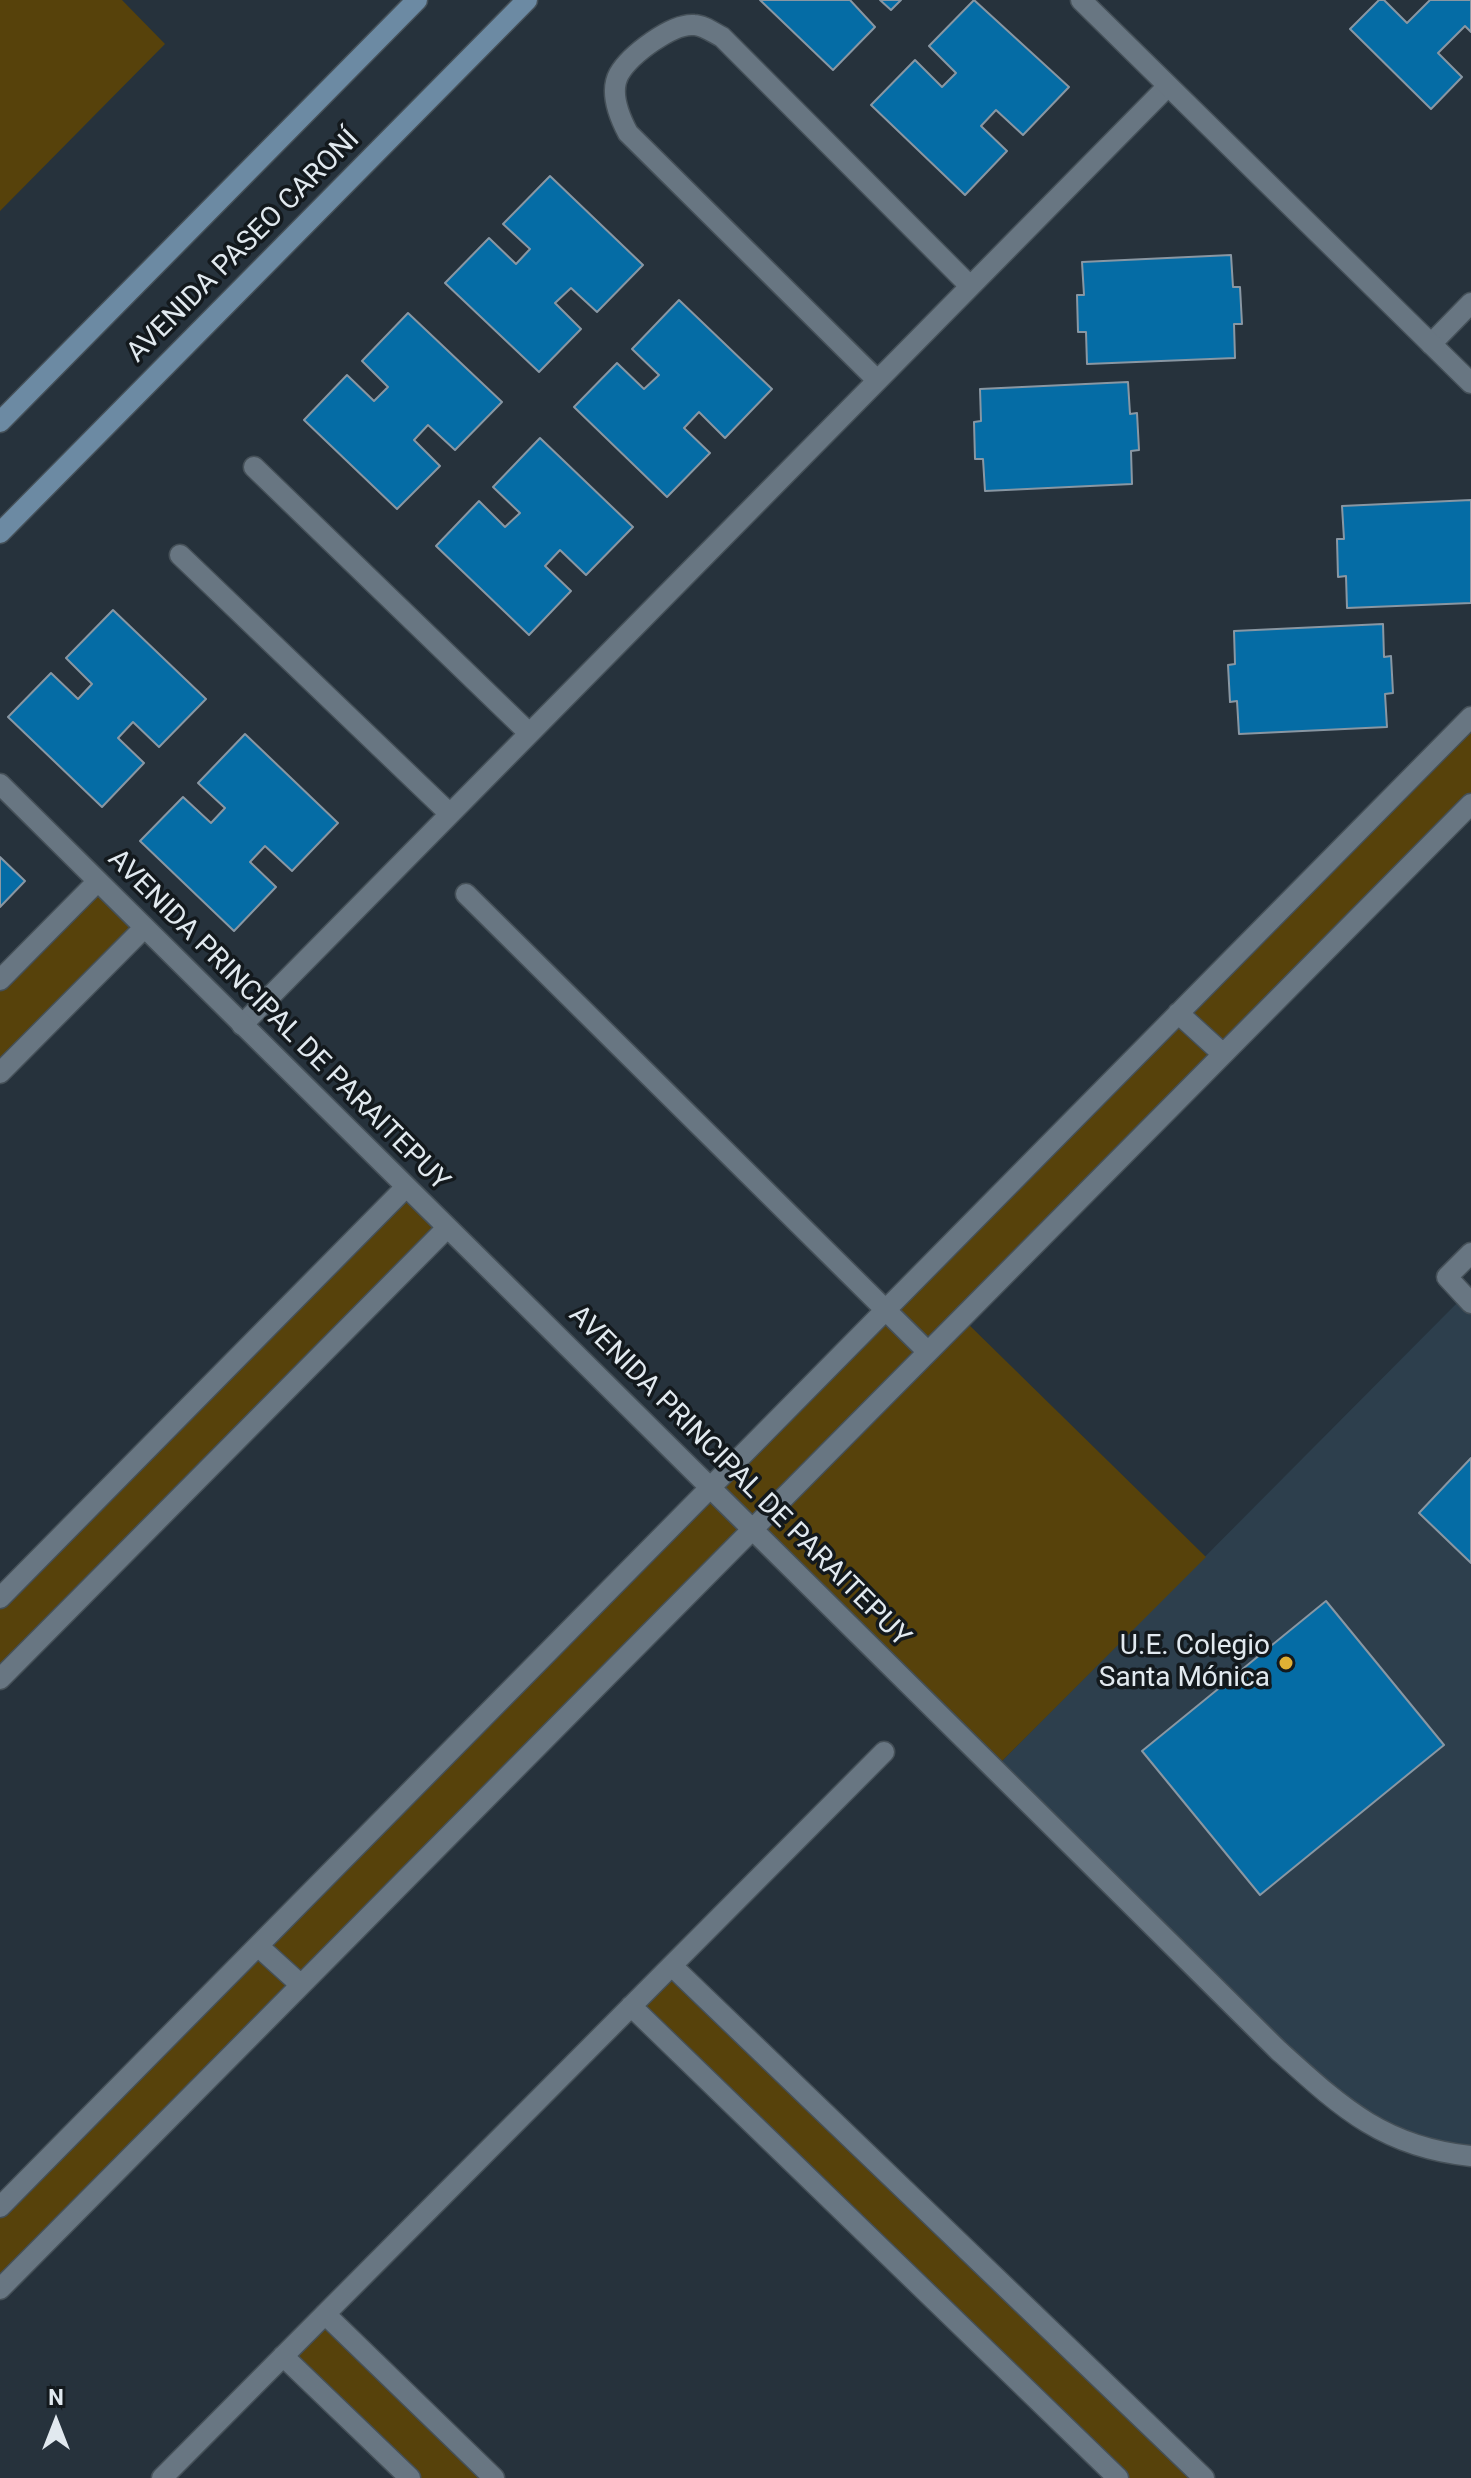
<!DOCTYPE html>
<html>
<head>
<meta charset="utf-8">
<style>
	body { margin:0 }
	#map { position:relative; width:1471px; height:2478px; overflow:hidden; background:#26323c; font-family:Roboto,sans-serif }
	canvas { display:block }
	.north { position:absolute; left:16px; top:2382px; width:80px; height:80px; -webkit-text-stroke:6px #13191d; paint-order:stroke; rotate:0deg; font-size:22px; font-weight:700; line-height:32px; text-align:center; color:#e1e9ef }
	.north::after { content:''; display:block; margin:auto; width:28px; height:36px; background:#e1e9ef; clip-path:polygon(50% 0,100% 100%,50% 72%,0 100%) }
</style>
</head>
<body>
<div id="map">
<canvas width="1471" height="2478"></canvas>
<div class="north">N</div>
</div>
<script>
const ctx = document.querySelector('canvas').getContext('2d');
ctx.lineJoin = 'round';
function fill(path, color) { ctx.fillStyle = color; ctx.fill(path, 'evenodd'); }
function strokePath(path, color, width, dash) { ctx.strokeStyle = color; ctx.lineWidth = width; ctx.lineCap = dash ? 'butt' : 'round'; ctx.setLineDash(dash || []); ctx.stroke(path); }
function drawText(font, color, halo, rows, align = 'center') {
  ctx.font = font + ' Roboto,sans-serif'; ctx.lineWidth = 7; ctx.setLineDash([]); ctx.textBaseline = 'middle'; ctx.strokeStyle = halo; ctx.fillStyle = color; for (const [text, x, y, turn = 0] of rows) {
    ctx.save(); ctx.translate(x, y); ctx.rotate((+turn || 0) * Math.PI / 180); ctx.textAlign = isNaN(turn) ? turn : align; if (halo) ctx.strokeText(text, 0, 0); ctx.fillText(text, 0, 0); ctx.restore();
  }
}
fill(new Path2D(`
	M1464,1296L1471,1303V2156L1369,2125L994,1769Z`), '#2d3f4d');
fill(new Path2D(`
	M0,0H122L165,44L0,211Z
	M1471,717V804L962,1318L1206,1557L994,1769L752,1530L0,2289V2207Z
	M98,881L144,928L0,1073V980Z
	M406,1187L447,1228L0,1679V1598Z
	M672,1966L1204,2478H1118L631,2006Z
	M325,2314L493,2478H410L283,2356Z`), '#57420b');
const building = new Path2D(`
	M760,0H850L875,27L833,70Z
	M880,0H901L891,10Z
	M974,0L1069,87L1023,135L996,110L981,126L1007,151L965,195L871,105L915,60L942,87L956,73L929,46Z
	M1379,0H1384L1407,23L1430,0H1471V32L1465,26L1438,53L1462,77L1431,109L1350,29Z
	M550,176L643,265L597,312L571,288L555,303L581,329L539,372L445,283L489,238L516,264L530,249L503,224Z
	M1231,255L1233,287H1240L1242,324H1234L1235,358L1087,364L1086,332H1078L1077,295H1084L1082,262Z
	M679,300L772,389L725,438L699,412L684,428L710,453L667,497L574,407L617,363L644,389L659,375L632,349Z
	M408,313L502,402L455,450L428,425L414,440L440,466L397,509L304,420L347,375L374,401L388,387L362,361Z
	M1128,382L1130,414L1137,413L1139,450L1131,451L1132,484L985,491L983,459H975L974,422L981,421L980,389Z
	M540,438L633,527L586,575L560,550L545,566L571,591L529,635L436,546L479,501L505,527L520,513L493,487Z
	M1471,500V603L1347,608L1346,576L1338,577L1337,539H1344L1342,506Z
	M113,610L206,699L159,747L133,722L118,738L144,763L102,807L8,717L51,673L78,699L92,684L66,658Z
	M1383,624L1384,657L1391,656L1393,693L1385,694L1387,727L1239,734L1237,701L1230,702L1228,665L1235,664L1234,631Z
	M245,734L338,823L292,871L265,846L250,862L276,887L234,931L140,841L183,797L211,823L225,808L198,783Z
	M0,857L25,881L0,907Z
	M1471,1458V1563L1419,1513Z
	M1326,1601L1444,1745L1260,1895L1142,1751Z`);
fill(building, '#056ca5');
strokePath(building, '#8997a3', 2);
const lane = new Path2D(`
	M1431,344L1471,303
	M877,380L628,133C619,116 609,92 619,74C630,55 672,23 694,25C703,25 714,33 722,37L970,286
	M254,467L529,733
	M180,555L450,814
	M242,1025L1168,86`);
const street = new Path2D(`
	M1081,0L1471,383
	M0,784L1278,2050C1341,2107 1383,2147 1471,2156
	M466,894L928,1352
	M0,980L98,881
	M1178,1013L1223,1054
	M0,1073L144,928
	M1471,1253L1447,1277L1471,1303
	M0,1598L406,1187
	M0,1679L447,1228
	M258,1946L301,1985
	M672,1966L1204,2478
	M631,2006L1118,2478
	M0,2207L1471,717
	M0,2289L1471,804
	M325,2314L494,2478
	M283,2356L410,2478
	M162,2478L884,1752`);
const secondary = new Path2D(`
	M0,422L417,0
	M0,533L527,0`);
strokePath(lane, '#455058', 23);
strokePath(street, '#455058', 23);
strokePath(secondary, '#455058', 23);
strokePath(lane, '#687682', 20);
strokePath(street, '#687682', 20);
strokePath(secondary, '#6c8aa3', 20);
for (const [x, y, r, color] of [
	[1286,1663,8,"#e0b034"]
]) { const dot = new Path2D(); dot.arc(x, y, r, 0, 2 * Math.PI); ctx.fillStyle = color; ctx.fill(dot); strokePath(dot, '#13191d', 3); }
drawText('28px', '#e1e9ef', '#13191d', [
	["AVENIDA PASEO CARONÍ",244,247,-45],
	["AVENIDA PRINCIPAL DE PARAITEPUY",278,1021,45],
	["AVENIDA PRINCIPAL DE PARAITEPUY",739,1477,45]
]);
drawText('28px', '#e1e9ef', '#13191d', [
	["U.E. Colegio",1270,1647],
	["Santa Mónica",1270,1679]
], 'right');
</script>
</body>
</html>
